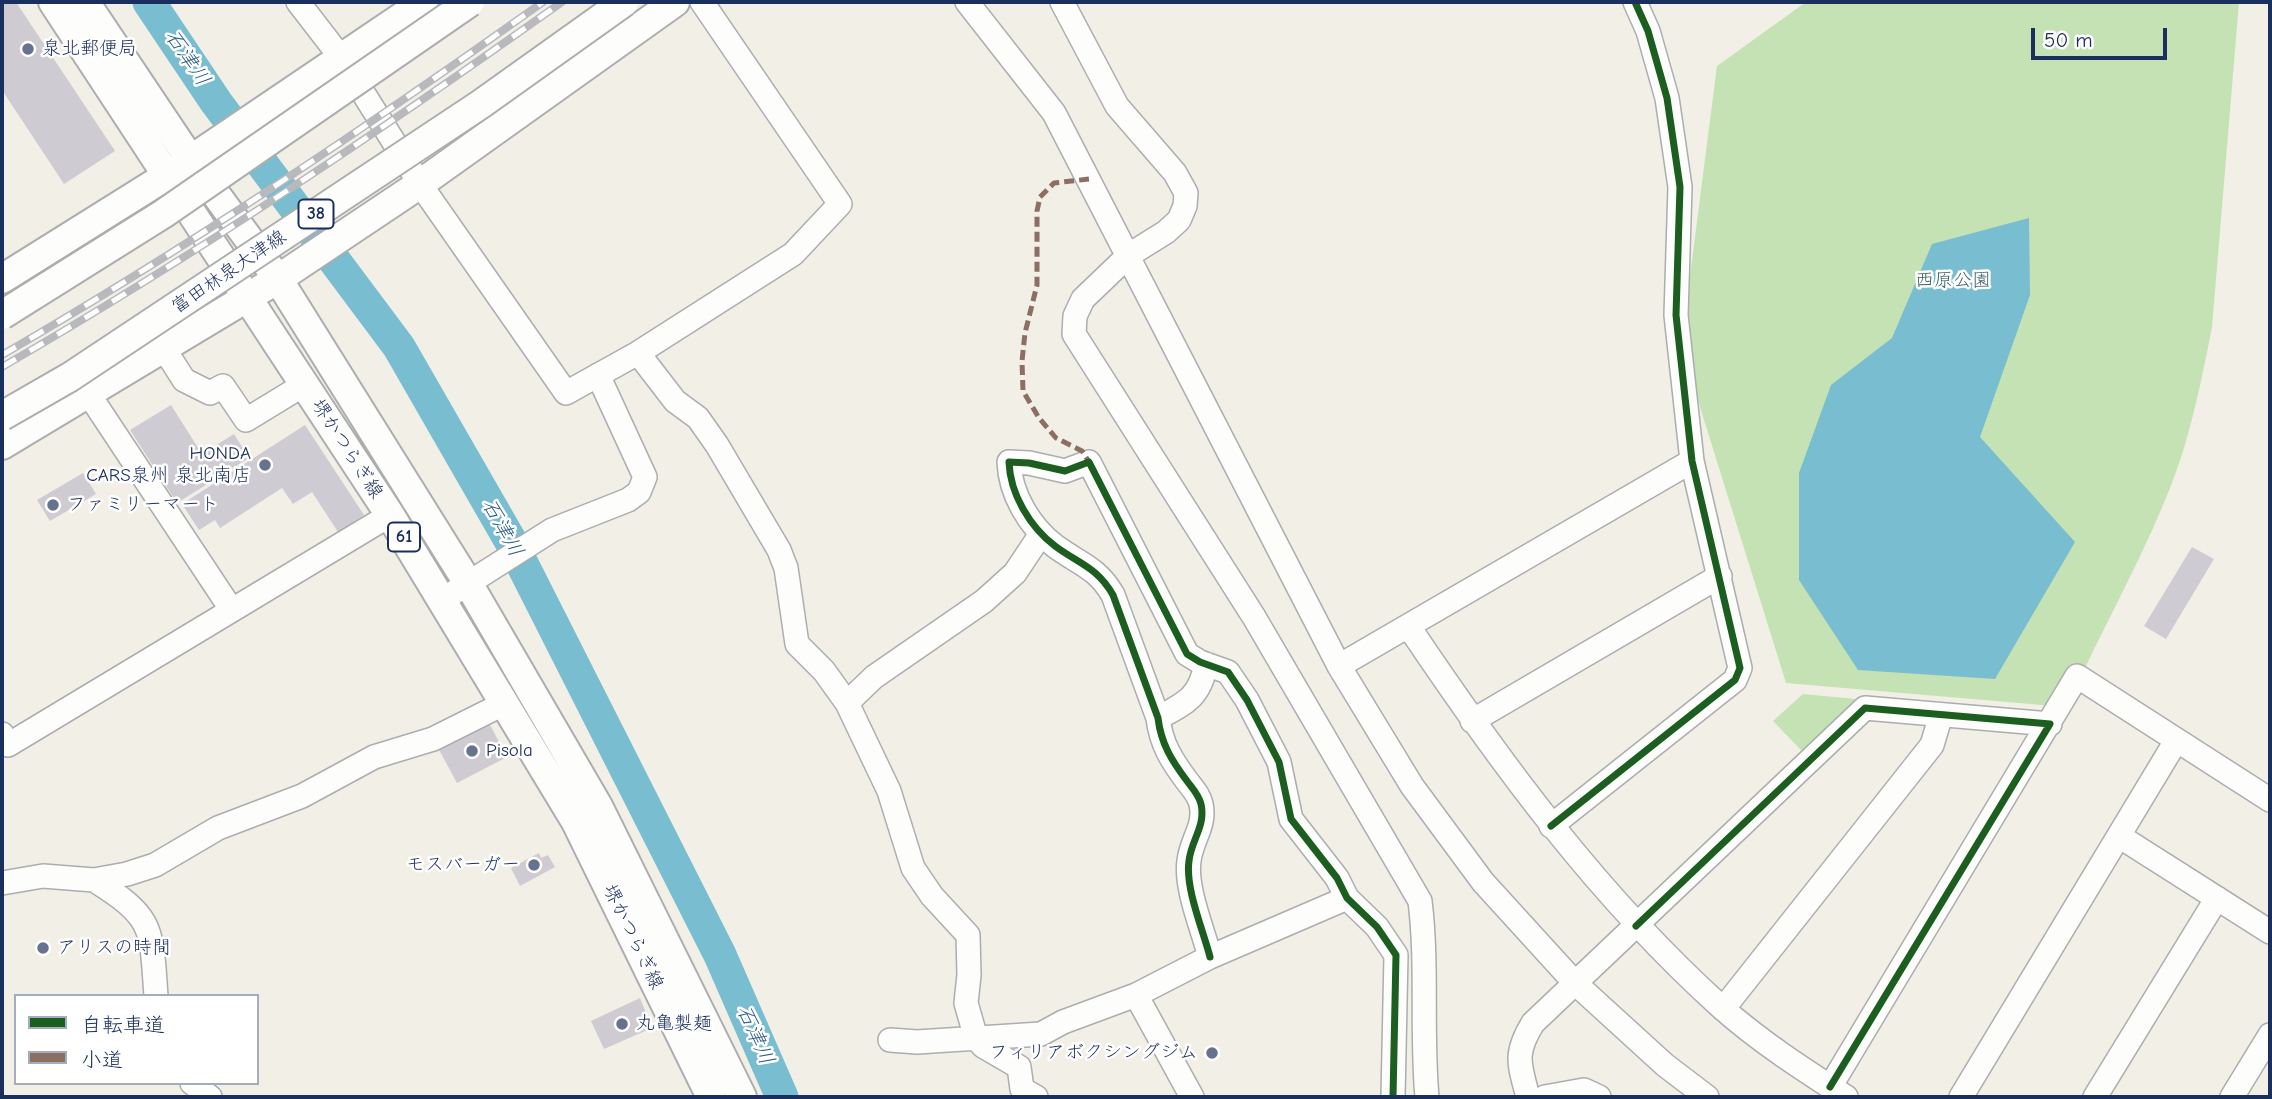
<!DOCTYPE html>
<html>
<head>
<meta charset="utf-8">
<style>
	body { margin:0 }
	#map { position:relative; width:2272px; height:1099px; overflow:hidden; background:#f1efe6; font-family:"Comic Neue","Klee One",sans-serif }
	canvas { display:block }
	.frame { position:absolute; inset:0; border:4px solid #1b2f5e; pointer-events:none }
	.legend { position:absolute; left:14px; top:994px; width:245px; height:91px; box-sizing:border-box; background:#fff; border:2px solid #a4acbf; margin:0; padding:9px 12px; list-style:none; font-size:21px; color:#1b2f5e }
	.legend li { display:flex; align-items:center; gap:14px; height:35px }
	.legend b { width:35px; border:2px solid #a4acbf }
	.scale { position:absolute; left:2031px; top:28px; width:136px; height:32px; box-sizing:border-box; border:4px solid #1b2f5e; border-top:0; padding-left:9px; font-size:21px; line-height:24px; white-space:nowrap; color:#1b2f5e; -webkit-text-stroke:5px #fff; paint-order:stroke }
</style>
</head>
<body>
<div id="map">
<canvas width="2272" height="1099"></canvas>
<div class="frame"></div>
<ul class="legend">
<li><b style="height:9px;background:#1b5e20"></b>自転車道</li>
<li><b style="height:9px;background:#8d6e63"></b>小道</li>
</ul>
<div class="scale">50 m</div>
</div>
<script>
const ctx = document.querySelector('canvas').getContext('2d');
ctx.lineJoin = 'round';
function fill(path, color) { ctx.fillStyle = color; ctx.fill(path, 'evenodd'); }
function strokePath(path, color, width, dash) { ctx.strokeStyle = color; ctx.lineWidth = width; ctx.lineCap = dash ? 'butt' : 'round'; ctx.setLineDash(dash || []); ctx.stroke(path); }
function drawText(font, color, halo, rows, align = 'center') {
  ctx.font = font + ' "Comic Neue","Klee One",sans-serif'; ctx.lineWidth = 5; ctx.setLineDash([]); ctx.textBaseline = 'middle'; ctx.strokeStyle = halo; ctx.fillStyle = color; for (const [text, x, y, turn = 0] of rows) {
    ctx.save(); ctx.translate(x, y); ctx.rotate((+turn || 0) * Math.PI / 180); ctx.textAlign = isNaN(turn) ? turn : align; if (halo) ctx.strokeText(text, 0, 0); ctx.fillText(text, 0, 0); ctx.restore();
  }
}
fill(new Path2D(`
	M1806,2H2239L2212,327C2204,368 2196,408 2184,448C2162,520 2118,599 2085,668L2076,664L2054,706L1786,683L1681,346L1717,66Z
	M1803,694L1856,699L1802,751L1773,721Z`), '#c4e2b4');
fill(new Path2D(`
	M2029,218L2030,295L1980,437L2075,542L1995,679L1858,670L1799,580V473L1831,385L1892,338L1932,244Z`), '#79bdd0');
strokePath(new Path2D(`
	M149,2L216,102L399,347L510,540L720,955L782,1097`), '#79bdd0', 33);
fill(new Path2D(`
	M2,2H16L115,151L64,184L2,90Z
	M171,405L202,454L234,434L249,458L177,503L130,430Z
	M305,425L364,515L338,532L312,492L293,504L282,488L220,528L215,520L199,530L182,504Z
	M83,473L96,494L50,521L37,500Z
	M2192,547L2214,559L2166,639L2144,626Z
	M487,719L507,757L457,783L437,746Z
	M539,853L541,858L548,855L555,867L520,886L511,868Z
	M640,998L652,1028L604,1049L591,1021Z`), '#cfcbd3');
const minor = new Path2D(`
	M298,2L342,59L420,184L566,393L638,353L793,254L840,204L702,2
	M967,2L1054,113L1339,666L1412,786L1483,882L1575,983L1665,1065L1707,1097
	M1062,2L1117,106L1175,173L1186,193L1185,206L1179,220L1166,232L1129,255L1083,299L1075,316L1074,334L1254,617L1420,901C1428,966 1421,1032 1427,1097
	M163,347L184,380L210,393L223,386L246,420L305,384
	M638,353L675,401L698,418L717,445L779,550L786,568L797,644L824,671L847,703L889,791L913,868L932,896L968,935L969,975L966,1003L976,1038L983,1046L1019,1067L1022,1089L1036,1097
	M88,393L231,609
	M442,600L552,530L628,500L639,492L645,477L598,375
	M1409,627C1501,764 1598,896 1721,1007C1759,1041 1804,1070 1846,1097
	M1339,666L1692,461
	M847,703L874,677L984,601L1015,573L1041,534
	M1158,718C1186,703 1200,697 1206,664
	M1472,721L1720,576
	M2,734L8,745L390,515
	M1551,826L1735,680L1740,668L1692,461L1676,315L1680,187L1667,98L1648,31L1635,2
	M2119,836L2270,932
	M94,880C155,918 151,928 156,996
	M2,883L43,876L94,880L127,874L155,865L218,828L302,796L374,757L433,739L503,704
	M1210,957C1203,930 1185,888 1189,861C1191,840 1206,826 1201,804C1199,795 1193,789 1187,781C1172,761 1161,744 1158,718L1113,595C1097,567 1079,564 1055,546C1030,527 1010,494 1009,462L1029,463L1065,471L1089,462L1187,654L1200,662L1228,672L1247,700L1279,762L1291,819L1337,878L1347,898L1377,927L1396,955L1393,1097
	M1723,1009L1932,745L1941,715
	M890,1040L917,1042L1041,1034L1063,1022L1136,995
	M192,1083L210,1097
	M1830,1087L2077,676L2270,800
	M1192,1097L1136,995L1210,957L1347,898
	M1528,1097C1519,1063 1514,1054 1533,1023L1865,708L2050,724
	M1545,1097L1584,1090L1599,1097
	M1961,1097L2176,741
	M2095,1097L2217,898
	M2232,1097L2270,1035`);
const major = new Path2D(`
	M53,2L390,515L576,822L711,1097
	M85,2L190,159L278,279L468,583L598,806L742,1097
	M2,279L168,175L424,2
	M2,445L278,279L420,184L675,2`);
strokePath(minor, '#acadae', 26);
strokePath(major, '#acadae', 32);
strokePath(minor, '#fdfdfb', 23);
strokePath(major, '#fdfdfb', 28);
const rail = new Path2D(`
	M2,355C189,247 367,127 543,2
	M2,367C196,255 379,132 562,2`);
strokePath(rail, '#b7b9bd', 8);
strokePath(rail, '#fff', 5, [16]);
const majorBridge = new Path2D(`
	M2,315L163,214L470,2
	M2,416L70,377L481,104L624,2`);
strokePath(majorBridge, '#acadae', 32, []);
strokePath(majorBridge, '#fdfdfb', 28);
strokePath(new Path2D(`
	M1089,179L1054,183L1040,197L1037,211V285L1025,333L1022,361L1023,391L1039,418L1056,438L1082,451L1089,462`), '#8d6e63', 5, [10, 5]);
strokePath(new Path2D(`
	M1551,826L1735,680L1740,668L1692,461L1676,315L1680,187L1667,98L1648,31L1635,2
	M1636,926L1865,708L2050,724L1830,1087
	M1210,957C1203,930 1185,888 1189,861C1191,840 1206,826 1201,804C1199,795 1193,789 1187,781C1172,761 1161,744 1158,718L1113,595C1097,567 1079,564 1055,546C1030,527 1010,494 1009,462L1029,463L1065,471L1089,462L1187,654L1200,662L1228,672L1247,700L1279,762L1291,819L1337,878L1347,898L1377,927L1396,955L1393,1097`), '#1b5e20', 7);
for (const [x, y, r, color] of [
	[28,49,7,"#66728e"],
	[265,465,7,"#66728e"],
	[53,505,7,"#66728e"],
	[472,751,7,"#66728e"],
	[534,865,7,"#66728e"],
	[43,948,7,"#66728e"],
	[622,1024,7,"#66728e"],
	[1212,1053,7,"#66728e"]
]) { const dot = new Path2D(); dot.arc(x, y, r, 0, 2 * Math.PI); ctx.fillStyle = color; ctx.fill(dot); strokePath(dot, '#fff', 2.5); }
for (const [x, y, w] of [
	[316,214,35],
	[404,537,32]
]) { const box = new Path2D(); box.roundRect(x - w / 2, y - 14.5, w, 29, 5); ctx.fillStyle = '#fff'; ctx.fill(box); strokePath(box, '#1b2f5e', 2); }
drawText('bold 18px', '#1b2f5e', null, [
	["38",316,214],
	["61",404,537]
]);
drawText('19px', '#1b2f5e', '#fff', [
	["泉北郵便局",42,49],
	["HONDA",251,454,"right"],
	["CARS泉州 泉北南店",251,476,"right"],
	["ファミリーマート",67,505],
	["Pisola",486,751],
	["モスバーガー",520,865,"right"],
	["アリスの時間",57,948],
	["丸亀製麺",636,1024],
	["フィリアボクシングジム",1198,1053,"right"]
], 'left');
drawText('19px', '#1b2f5e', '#fff', [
	["富田林泉大津線",229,272,-34],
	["堺かつらぎ線",347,449,57],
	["堺かつらぎ線",633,937,64]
]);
drawText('19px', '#43626c', '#fff', [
	["西原公園",1953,281]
]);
drawText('italic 21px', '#2c5f88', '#fff', [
	["石津川",187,58,56],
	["石津川",502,528,61],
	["石津川",755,1035,66]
]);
</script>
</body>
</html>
